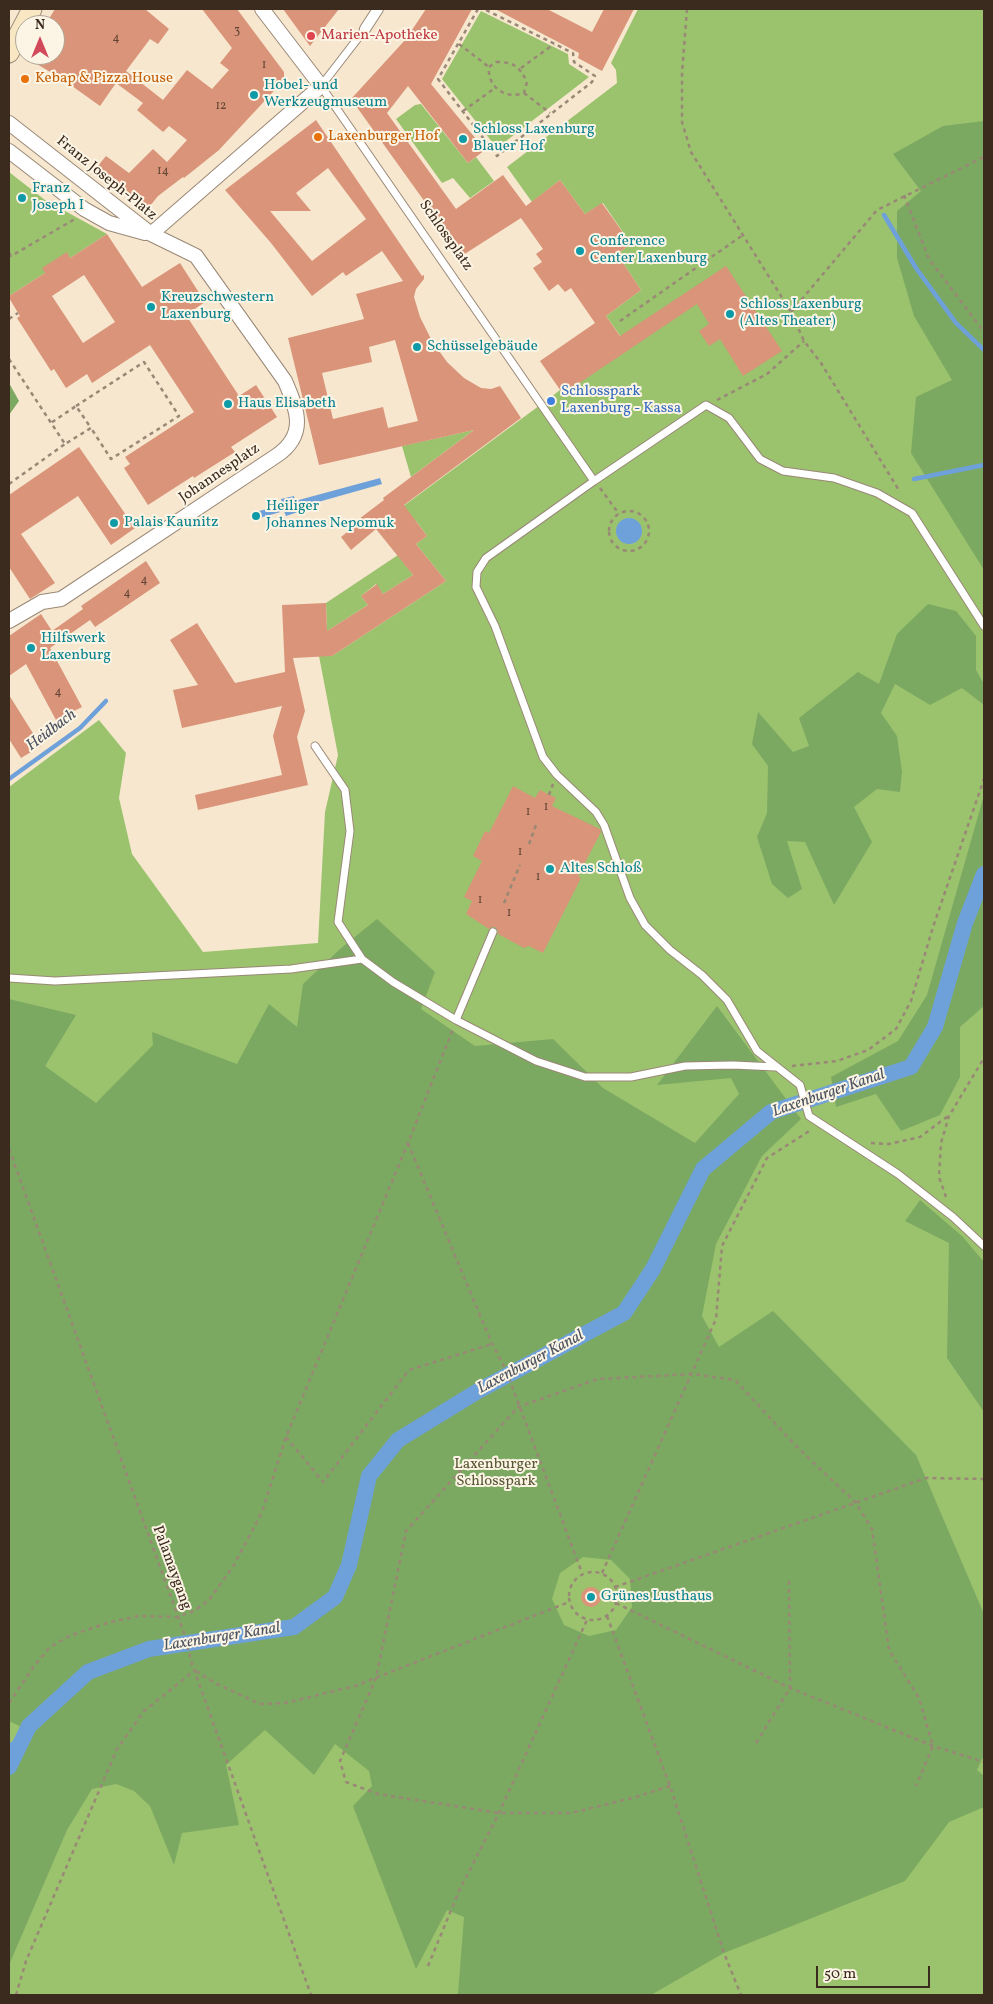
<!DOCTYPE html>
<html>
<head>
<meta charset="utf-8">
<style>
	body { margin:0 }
	#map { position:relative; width:993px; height:2004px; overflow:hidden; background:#f7e7cf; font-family:Vollkorn,serif }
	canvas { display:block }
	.frame { position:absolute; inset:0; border:10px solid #3b2a1e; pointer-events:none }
	.north { position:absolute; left:15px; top:15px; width:50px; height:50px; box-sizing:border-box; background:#fcf5e5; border:1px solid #afa495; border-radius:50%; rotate:0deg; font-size:14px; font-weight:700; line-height:20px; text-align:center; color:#3b2a1e }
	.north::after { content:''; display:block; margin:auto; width:18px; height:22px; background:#d1495b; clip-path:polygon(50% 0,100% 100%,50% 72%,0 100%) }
	.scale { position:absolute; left:816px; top:1966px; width:114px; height:22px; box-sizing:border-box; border:2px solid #3b2a1e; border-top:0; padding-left:6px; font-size:15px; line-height:18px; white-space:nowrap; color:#3b2a1e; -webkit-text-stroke:4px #fcf5e5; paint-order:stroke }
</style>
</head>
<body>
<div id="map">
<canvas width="993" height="2004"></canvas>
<div class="frame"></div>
<div class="north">N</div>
<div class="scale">50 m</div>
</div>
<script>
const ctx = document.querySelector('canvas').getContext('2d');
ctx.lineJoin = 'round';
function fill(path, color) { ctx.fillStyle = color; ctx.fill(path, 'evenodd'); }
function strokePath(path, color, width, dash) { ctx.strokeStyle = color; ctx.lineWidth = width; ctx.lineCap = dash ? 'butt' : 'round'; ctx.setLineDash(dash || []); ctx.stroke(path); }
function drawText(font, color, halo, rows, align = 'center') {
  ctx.font = font + ' Vollkorn,serif'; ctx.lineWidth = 4; ctx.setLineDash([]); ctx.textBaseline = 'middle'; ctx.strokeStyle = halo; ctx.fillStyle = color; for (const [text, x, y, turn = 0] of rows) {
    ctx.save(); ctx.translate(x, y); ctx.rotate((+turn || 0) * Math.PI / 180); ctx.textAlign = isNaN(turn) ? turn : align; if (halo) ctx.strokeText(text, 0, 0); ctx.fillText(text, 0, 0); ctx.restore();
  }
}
fill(new Path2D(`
	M638,9H984V1995H9V787L99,720L126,753L119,798L132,854L203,952L318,943L325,812L338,755L319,656H332L446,581L416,544L427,536L416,521L394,513L551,397L560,390L563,394L629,348L606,316L641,290L617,254L631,244L603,203L585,214L560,180L532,202L507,167L617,83L616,70L611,63Z
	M481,11L568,54L569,64L589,77L497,148L442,79Z
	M421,104L468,163L476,157L494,181L470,198L453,178L442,183L396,119L415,105Z
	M9,172L45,200L107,234L70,258L67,253L45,273L9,296Z
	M474,430L411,477L402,446Z
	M398,555L413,575L383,594L376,584L361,596L368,605L327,631L326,603Z`), '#9bc36e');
fill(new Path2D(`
	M984,121V570L911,453L916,397L952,380L914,316L897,258V211L921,191L893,154L943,126Z
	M9,383L19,401L9,415Z
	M928,604L956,611L976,636V670L984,684V705L962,688L930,705L895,684L881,713L897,736L902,772L900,792L877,789L854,807L872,842L834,905L805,842L787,841L802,889L788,898L772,884L757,837L767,813L768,766L752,744L758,712L793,752L809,746L799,718L858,672L879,684L897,634Z
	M984,795V1006L960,1027V1077L940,1115L901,1131L876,1094L836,1107L831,1077L898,1041L927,995Z
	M377,919L435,972L421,1009L475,1046L553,1039L603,1088L695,1143L739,1094L731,1078L657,1085L717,1006L801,1119L762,1156L716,1244L702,1316L719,1347L773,1311L916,1455L984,1614V1755L977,1770L984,1776V1807L949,1822L905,1881L724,1953L651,1995L458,1994L464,1917L447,1910L416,1969L353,1806L372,1786L369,1771L335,1744L314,1775L265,1730L226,1765L239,1825L182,1833L174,1865L150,1806L134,1791L116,1784L92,1789L67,1830L9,1965V1765L32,1732L9,1721V999L76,1015L45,1066L96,1103L153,1045L152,1032L237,1064L269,1004L297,1027L303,984L340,949ZM583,1557L611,1560L630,1579L632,1607L616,1630L589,1636L564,1625L552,1599L560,1573Z
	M920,1200L962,1236L984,1262V1412L947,1358L949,1243L905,1221Z`), '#7ca961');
fill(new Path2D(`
	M380,478L382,484L297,508L298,512L286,516L284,511L256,519L255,512L283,505L281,499L294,496L295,501Z
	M616 531a13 13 0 1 1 26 0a13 13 0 1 1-26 0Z`), '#6ea1da');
strokePath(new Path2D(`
	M884,215L916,268L956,323L984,350
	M914,479L984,465
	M9,779L80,728L106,701
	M9,1745L21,1742`), '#6ea1da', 4.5);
strokePath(new Path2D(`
	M9,1767L29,1726L88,1672L149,1649L294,1627L335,1597L349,1565L369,1476L398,1440L478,1391L624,1313L653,1269L703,1169L771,1112L911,1067L935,1027L965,923L984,874`), '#6ea1da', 16);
fill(new Path2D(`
	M55,9H145L169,29L158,44L150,39L126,71L163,100L187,70L212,89L229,70L220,63L232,48L202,9H237L284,72V80L219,150L184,178L183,177L158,196L146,211L136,204L139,200L106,176L102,180L92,173L106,156L129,173L153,149L167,162L187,140L169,126L163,132L137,110L143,103L116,83L100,106L65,81L22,55H55V25H45Z
	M283,9H339L310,46Z
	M426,9H472L431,84L485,150L468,163L408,86L387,113L456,209L503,175L526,206L560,180L585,214L602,203L631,244L617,254L641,290L606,316L620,336L726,266L782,351L743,376L720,339L709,346L699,331L709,324L697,304L563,394L540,361L595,323L571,288L565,292L558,284L549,291L533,268L542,262L536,254L543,249L521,218L463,255L351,99L406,39Z
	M495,9H547L592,32L604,9H634L602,71L578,58L579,53Z
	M316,120L422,276L424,275V279L416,289L414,297L420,317L432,341L447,362L464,378L481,388L491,389L500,386L521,418L404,505L427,536L416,544L446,581L332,656L293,658L305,711L297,737L308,785L198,810L195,795L282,775L273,736L282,706L182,728L173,690L198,685L170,640L197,623L235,683L285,672L282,605L326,603L327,631L368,605L361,596L377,584L383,594L413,575L376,529L351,550L341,537L361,521L359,519L384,500L383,498L474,430L319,465L288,338L364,319L356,294L403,281L382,251L346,276L343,272L312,296L271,243L225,190ZM328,168L366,219L312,261L270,211H311L296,193ZM395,340L418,421L388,428L383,407L333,419L322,373L372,362L369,347Z
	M107,234L142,287L180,263L205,302L186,315L239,396L256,385L277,417L231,447L235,452L194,478L193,476L148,505L124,468L130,464L125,457L194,412L150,345L92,383L87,374L66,388L54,369L51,371L17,318L20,316L9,298V296L45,273L42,268L67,252L70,258ZM84,275L115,322L83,343L52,296Z
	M79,447L135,528L111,545L78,496L21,534L55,583L30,599L9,567V495Z
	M146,561L160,583L95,627L90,620L50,648L82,707L56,720L26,664L9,676V636L41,614L52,631L83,609L81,606Z
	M9,695L41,746L21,758L9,739Z
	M513,786L535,798L540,790L556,798L552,806L600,829L601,832L578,876L581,878L543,953L529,946L524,948L498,934V931L495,927H492L489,929L466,914L472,901L464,897L482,861L473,856L485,831L489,833Z
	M581 1597a10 10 0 1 1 20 0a10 10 0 1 1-20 0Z`), '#d99479');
const service = new Path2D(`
	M365,29L321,86L594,481
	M984,626L912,513L877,493L834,478L783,471L760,459L729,418L706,405L594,481L486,558L477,572L476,587L495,626L543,757L557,775L596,812L604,825L630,898L645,925L670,950L702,975L727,1000L757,1051L800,1085L809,1116L898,1174L953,1217L984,1246
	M315,746L345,790L350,831L338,922L362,959
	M9,978L55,981L291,969L362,959L393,982L456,1020L536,1061L585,1077H631L685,1066L733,1065L776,1067
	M456,1020L493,932`);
const pedestrian = new Path2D(`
	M365,29L378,9`);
const minor = new Path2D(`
	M9,123L151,234L196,256L285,381C298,411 307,435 276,456L61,599L42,602L9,621
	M9,151L84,209L109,223L145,233
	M151,234L321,86L262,9`);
const secondary = new Path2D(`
	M9,53L32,9`);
strokePath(service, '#998876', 9);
strokePath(pedestrian, '#998876', 12);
strokePath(minor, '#998876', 16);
strokePath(secondary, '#998876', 21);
strokePath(new Path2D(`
	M478,9L438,79L497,156L592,82L595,76L574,62L573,53L484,9
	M687,9L682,73V122L691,152L791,312L804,341L821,363L900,492
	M459,44L489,67
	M496,62C514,62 519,66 527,82L524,93C506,100 487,87 489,67Z
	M521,68L554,44
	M524,93L550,113
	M463,111L495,88
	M904,195L929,259L984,332
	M9,253L11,256L75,219
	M791,312L877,210L984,157
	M9,319L18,313
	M620,321L743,235
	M9,359L65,444L91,428L76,406L51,423
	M717,400L767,374L804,341
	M76,406L144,362L179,416L111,459L91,428
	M9,484L65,444
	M600,488L619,514
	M609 531a20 20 0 1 1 40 0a20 20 0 1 1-40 0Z
	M549,795L553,784
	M529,844L536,825
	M504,903L520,865
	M792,1066L837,1061L868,1050L896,1029L911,1001L933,927L984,779
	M408,1143L492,1344L506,1370L582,1573
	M871,1143L889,1144L920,1137L948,1116
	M9,1149L184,1633L192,1664L311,1995
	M946,1197L939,1177L941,1143L949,1116L984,1058
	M286,1437L323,1482L409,1370L492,1344
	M569 1596a24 24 0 1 1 48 0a24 24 0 1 1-48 0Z
	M602,1573L716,1319L722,1246L767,1158L811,1130
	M615,1587L926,1478L984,1479
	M616,1603L790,1688L933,1746L984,1762
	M607,1616L670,1786L724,1953L741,1995
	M196,1671L215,1683L260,1704L285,1703L355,1686L569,1602
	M9,1703L34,1666L50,1647L69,1636L107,1623L138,1616L177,1617L194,1611L209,1600L234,1565L262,1512L286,1437L408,1143L453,1029
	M756,1743L790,1688L789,1578
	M670,1786L636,1797L571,1813H499L378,1794L346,1782L340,1761L376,1678L406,1531L518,1407L598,1379L693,1374L735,1380L795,1445L856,1503L872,1529L889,1650L919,1698L933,1746L916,1786
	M428,1966L459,1891L499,1813L587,1620
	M16,1995L26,1961L117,1749L144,1711L195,1670`), '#998876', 2.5, [4, 4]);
strokePath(service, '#fff', 7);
strokePath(pedestrian, '#fff', 10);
strokePath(minor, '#fff', 14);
strokePath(secondary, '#f9e7c3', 19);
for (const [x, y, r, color] of [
	[311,36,5,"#e0444e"],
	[25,79,5,"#e8710a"],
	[254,95,5,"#0f9aa8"],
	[318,137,5,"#e8710a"],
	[463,139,5,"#0f9aa8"],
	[22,198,5,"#0f9aa8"],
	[580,251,5,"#0f9aa8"],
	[151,307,5,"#0f9aa8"],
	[730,314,5,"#0f9aa8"],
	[417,347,5,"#0f9aa8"],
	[551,401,5,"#3f7fe0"],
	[228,404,5,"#0f9aa8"],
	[256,516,5,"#0f9aa8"],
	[114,523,5,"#0f9aa8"],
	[31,648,5,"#0f9aa8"],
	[550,869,5,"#0f9aa8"],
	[591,1597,5,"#0f9aa8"]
]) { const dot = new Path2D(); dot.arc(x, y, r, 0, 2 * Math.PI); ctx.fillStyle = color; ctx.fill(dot); strokePath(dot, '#fcf5e5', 2); }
drawText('12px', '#624435', null, [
	["3",237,32],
	["4",116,39],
	["1",264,66],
	["12",221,107],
	["14",163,172],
	["4",144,581],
	["4",127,594],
	["4",58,693],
	["1",546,808],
	["1",528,813],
	["1",520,853],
	["1",538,878],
	["1",480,901],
	["1",509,914]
]);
drawText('15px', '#be3a42', '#fcf5e5', [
	["Marien-Apotheke",321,36]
], 'left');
drawText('15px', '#c56008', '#fcf5e5', [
	["Kebap & Pizza House",35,79],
	["Laxenburger Hof",328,137]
], 'left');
drawText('15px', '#0d838f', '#fcf5e5', [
	["Hobel- und",264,86],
	["Werkzeugmuseum",264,103],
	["Schloss Laxenburg",473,130],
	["Blauer Hof",473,147],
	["Franz",32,189],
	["Joseph I",32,206],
	["Conference",590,242],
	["Center Laxenburg",590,259],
	["Kreuzschwestern",161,298],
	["Laxenburg",161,315],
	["Schloss Laxenburg",740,305],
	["(Altes Theater)",740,322],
	["Schüsselgebäude",427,347],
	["Haus Elisabeth",238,404],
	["Heiliger",266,507],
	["Johannes Nepomuk",266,524],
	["Palais Kaunitz",124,523],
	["Hilfswerk",41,639],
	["Laxenburg",41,656],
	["Altes Schloß",560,869],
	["Grünes Lusthaus",601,1597]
], 'left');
drawText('15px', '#3b2a1e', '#fcf5e5', [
	["Franz Joseph-Platz",106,179,39],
	["Schlossplatz",445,236,55],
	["Johannesplatz",220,474,-34],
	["Palamaygang",171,1568,70]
]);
drawText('15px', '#366cbe', '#fcf5e5', [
	["Schlosspark",561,392],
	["Laxenburg - Kassa",561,409]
], 'left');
drawText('15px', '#585836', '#fcf5e5', [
	["Laxenburger",496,1465],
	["Schlosspark",496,1482]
]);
drawText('italic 16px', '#4d5460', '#fcf5e5', [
	["Heidbach",52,731,-37],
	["Laxenburger Kanal",829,1094,-19],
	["Laxenburger Kanal",531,1363,-28],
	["Laxenburger Kanal",222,1638,-9]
]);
</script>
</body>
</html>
